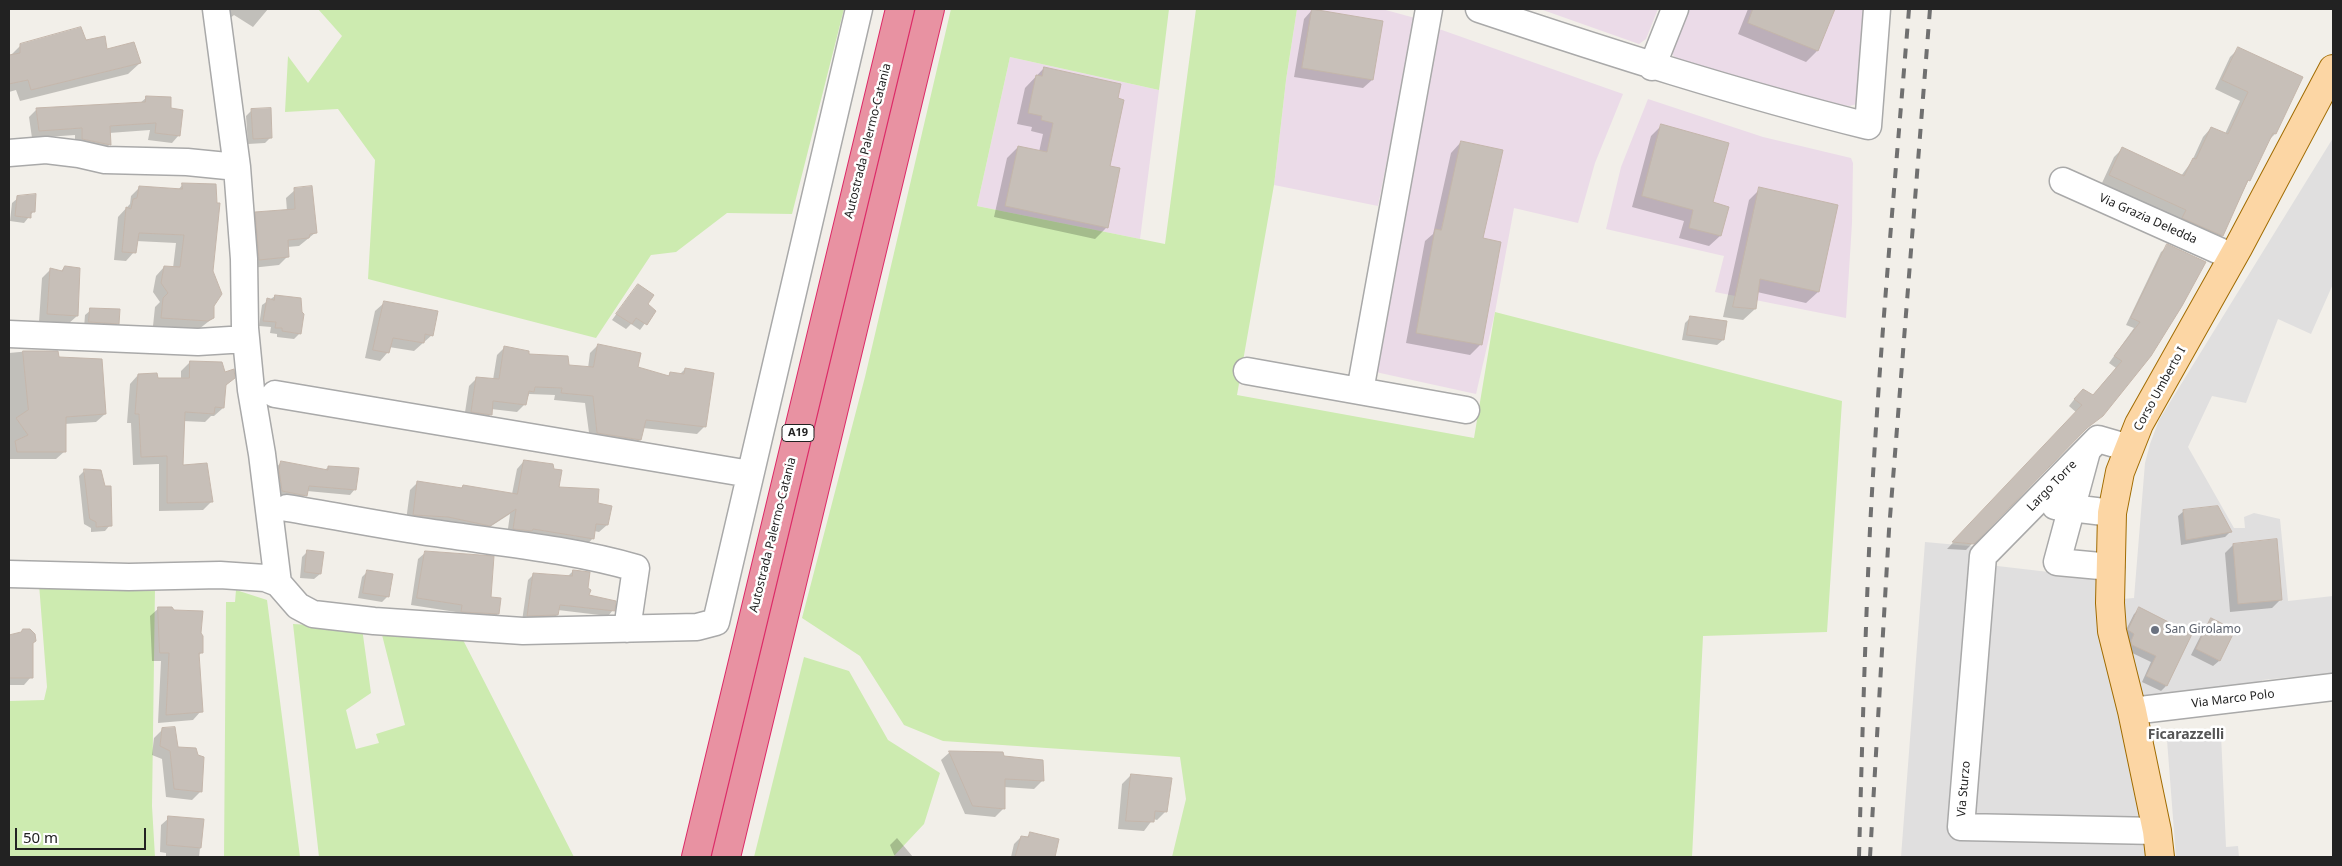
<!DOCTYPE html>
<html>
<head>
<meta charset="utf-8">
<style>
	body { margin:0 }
	#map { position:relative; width:2342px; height:866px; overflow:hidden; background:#f2efe9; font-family:"Noto Sans",sans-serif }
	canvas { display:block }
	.frame { position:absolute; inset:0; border:10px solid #222; pointer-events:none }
	.scale { position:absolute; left:15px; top:828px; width:131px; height:22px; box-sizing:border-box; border:2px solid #222; border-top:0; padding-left:6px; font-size:15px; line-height:18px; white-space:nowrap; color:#222; -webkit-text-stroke:4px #fff; paint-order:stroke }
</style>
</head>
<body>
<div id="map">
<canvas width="2342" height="866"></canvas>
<div class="frame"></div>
<div class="scale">50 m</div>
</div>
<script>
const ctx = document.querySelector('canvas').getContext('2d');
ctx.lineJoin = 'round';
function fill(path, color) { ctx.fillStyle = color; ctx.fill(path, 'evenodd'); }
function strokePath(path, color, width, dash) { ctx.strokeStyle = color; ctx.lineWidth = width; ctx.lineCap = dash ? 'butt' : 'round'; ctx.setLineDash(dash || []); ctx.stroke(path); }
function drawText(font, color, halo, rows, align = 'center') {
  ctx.font = font + ' "Noto Sans",sans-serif'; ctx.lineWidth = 5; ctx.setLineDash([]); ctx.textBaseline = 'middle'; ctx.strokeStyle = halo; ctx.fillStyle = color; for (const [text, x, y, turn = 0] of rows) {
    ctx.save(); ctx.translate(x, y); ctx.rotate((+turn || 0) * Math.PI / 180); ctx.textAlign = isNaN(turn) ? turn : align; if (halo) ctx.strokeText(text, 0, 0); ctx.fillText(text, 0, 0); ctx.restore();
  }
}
fill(new Path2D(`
	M2333,138V284L2311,334L2278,319L2246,403L2212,396L2188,447L2234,528H2245L2244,517L2254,513L2280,519L2288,601L2333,596V673L2262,680L2261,689L2136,701L2130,672L2122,599L2134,598L2145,463L2150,444L2159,420Z
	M1925,542L1980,547L1989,565L2100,578V635L2147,841L2148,857H1901Z
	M2221,734L2226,847L2238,846L2239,857H2176L2167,740Z`), '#e0dfdf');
fill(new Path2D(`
	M1297,9H1382L1415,18L1378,206L1274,185L1286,80Z
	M1540,9H1658L1646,39L1639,44Z
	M1689,9H1864L1857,104L1849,106L1777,93L1676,62L1672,52Z
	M1439,29L1623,94L1595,163L1578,223L1514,208L1495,312L1476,394L1371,371Z
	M1010,57L1159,90L1140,239L977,206Z
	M1648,99L1763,137L1851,158L1853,163L1852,223L1846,318L1715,292L1724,256L1606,229L1621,167Z`), '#ebdbe8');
fill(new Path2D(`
	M318,9H844L792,214L727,213L676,252L651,255L596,338L368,279L375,160L338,109L285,112L288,56L308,83L342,36Z
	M951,9H1169L1159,90L1010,57L977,206L1165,244L1196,9H1297L1286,80L1274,185L1237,395L1474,438L1495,312L1842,401L1827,632L1703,636L1692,857H1172L1186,799L1180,757L943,741L904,725L860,656L802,618L865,377Z
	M39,584L155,587L152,806L155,857H9V701L44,700L47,687Z
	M236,590L267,600L300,857H224L226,602H235Z
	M293,624L362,628L371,693L346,710L356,749L379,743L376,734L405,725L381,631L461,636L574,857H319Z
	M804,657L849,671L888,740L940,773L924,824L893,857H754Z`), '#cdebb0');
fill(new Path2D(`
	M224,9H268L253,27L234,15L229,19Z
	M1748,9H1834L1817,51L1806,62L1738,34Z
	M1312,10L1372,80L1363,88L1294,77L1304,19Z
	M85,42L140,63L128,74L20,101L16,90L9,92V57L21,45Z
	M2239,48L2275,134L2267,142L2222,235L2213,244L2178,219L2102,183L2114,157L2123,148L2181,176L2192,161L2203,137L2211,128L2225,134L2240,101L2215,89L2230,57Z
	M1044,68L1117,99L1109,167L1106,228L1095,239L994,217L1007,158L1018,147L1039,152L1043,134L1031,131L1032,127L1017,124L1025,88Z
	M147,97L170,109L179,135L172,143L148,140L150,130L109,133L110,144L103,152L75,146V135L32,138L29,117L36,110L139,104Z
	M252,110L271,137L265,143L248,144L246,116Z
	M1662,125L1711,203L1727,208L1720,236L1709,246L1679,238L1684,221L1632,207L1651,136Z
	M1461,142L1480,345L1470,355L1406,343L1425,241L1433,234L1451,153Z
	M183,184L211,271L213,318L199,329L153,326L155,307L160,302L153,292L156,276L164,267L173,268L176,243L136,241L134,252L126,261L114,260L118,217L130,204L131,196L140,187L178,190Z
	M1760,189L1818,292L1806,303L1757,292L1755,309L1743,320L1723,317L1749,200Z
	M295,190L315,233L299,246L287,247V257L279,265L251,268L247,222L256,213L287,211L286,198Z
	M18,198L33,212L24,223L10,221L12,203Z
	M2168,246L2205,262L2102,415L2080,434L1966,550L1947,549L2077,413L2069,406L2076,397L2092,396L2116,368L2109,363L2134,328L2126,325L2161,252Z
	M65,267L77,316L68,324L39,322L42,278L50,270L60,272Z
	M633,291L654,311L640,330L631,324L626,329L612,320Z
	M275,296L300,333L294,339L277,337V334L270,333L271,327L259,326L262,305Z
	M384,303L432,335L414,351L389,347L388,352L380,361L365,358L375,311Z
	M91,310L118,323L112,329L84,328L85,315Z
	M1691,317L1723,340L1717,345L1682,340L1685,323Z
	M598,345L637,368L667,377L671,373L680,374L685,369L705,426L697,434L643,428L640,440L632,447L590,440L585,403L554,400L555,395L529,394L525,404L517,412L491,409V414L483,422L464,419L469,386L477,378L493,380L497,355L505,347L568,366L588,368L590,353Z
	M30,351L58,358L105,414L96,422L64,424L65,451L56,459H9V353Z
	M190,362L233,378L224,387L223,408L214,416H211L205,422L183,421L182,466L212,501L203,510L159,511V464L133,465L131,423H127L130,384L138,375L157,379H181V371Z
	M524,461L558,488L597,504L607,525L599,532L594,531L593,538L586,546L507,536L510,514L482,532L406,521L410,490L417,483L460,489L463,486L512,494L517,469Z
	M281,462L325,470L328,467L355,489L350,495L307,491L300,501L276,496V468Z
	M84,471L110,525L105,531L91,532V528L84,524L79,476Z
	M2184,511L2230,532L2225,537L2181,545L2178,516Z
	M2233,545L2281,599L2272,608L2230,612L2225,553Z
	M308,551L320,574L314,579L300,578L302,557Z
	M426,552L490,598L498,614L491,621L455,618L456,612L411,605L418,559Z
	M573,571L586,589L588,596L613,610L608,616L558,610L557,615L552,620L522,621L528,580L534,574L567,577Z
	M367,572L388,596L382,602L358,598L362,577Z
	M159,608L200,633L201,653L198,656L201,711L193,720L158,723L161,661H152L150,616Z
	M2140,609L2166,686L2161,691L2142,682L2151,662L2126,650L2129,640L2123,636L2134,614Z
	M2211,620L2234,631L2219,661L2213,666L2191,655L2206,625Z
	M20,634L31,644V677L24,685H9V636Z
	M163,729L177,749L201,791L192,800L166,797L162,759L152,755L154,738Z
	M950,752L1003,757L1043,780L1034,789L1004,787V808L995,817L965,814L941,760Z
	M1131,775L1166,811L1157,820L1153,819L1144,831L1118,829L1122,784Z
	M169,818L203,820L199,857H166V853L160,852L161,825Z
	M1031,833L1057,840L1054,857H1011L1014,844L1021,837L1026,838Z
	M897,838L913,857H895L890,845Z`), '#0003');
const building = new Path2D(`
	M1312,9L1383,21L1373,80L1302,68Z
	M1753,9H1835L1818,51L1748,23Z
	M81,27L86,40L105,36L107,49L134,42L141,63L31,90L28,80L9,84V55L20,53V44Z
	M2238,47L2303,77L2276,134L2273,133L2250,181L2248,180L2223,236L2182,218L2186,210L2109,175L2122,147L2184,176L2193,158L2196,159L2211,127L2228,134L2248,92L2222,80Z
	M1044,67L1121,84L1118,98L1124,100L1110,166L1120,168L1108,228L1005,206L1018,146L1047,152L1053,123L1041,120L1042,116L1028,113L1036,75L1042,76Z
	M146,96L171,97V108L183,110L180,136L155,133L156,123L110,126L111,145L82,139V128L39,131L36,108L145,102Z
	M271,108L272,138L253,139L251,109Z
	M1661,124L1729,143L1713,202L1729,207L1721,236L1689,228L1693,210L1642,196Z
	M1461,141L1503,150L1483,238L1501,242L1482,345L1416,333L1435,229L1441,230Z
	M182,183L216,184L217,203H220L213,271L222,294L214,306V318L208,321L161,318L163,298L168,293L161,283L164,266L180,267L184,235L139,233L136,253L122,252L126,207L131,209L133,199L137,198L139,186L182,189Z
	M312,186L317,233L310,234L309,238L288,240L289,257L259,260L255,212L295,209L294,188Z
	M1759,187L1838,205L1819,292L1760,279L1756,309L1733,307Z
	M36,194L35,212H31V218L15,216L17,196Z
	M2167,244L2206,262L2182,306L2151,356L2103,416L2087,428L1974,544L1952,542L2082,405L2074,399L2083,389L2093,395L2122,361L2114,356L2140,322L2131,318Z
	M65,266L80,268L78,316L47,314L50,268L62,271Z
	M638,284L654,295L648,304L656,311L647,325L636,318L632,324L616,314Z
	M275,295L301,298L302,312L304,314L301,334L282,331V328H275L276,322L263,321L267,298L274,300Z
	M384,301L438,311L433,336L425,334L424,343L393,338L389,353L373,350Z
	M90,308L120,309L119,324L89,322Z
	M1690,316L1727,321L1724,340L1687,335Z
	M598,344L641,353L638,367L669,376L670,372L684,374L685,368L714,373L706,427L646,420L641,440L597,433L593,396L561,393L562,388L535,387L534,392L529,391L526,405L493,401L492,415L471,412L476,377L499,379L504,346L529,351V354L568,356L569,365L593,367Z
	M23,351H58L59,357L102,359L106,414L66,417V452H17L15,441L28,435L16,418L28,410Z
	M190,361L222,362L225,372L234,369L235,378L226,385L224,408L215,407L214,414L185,412L183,465L207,463L213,502L167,503V456L141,457L139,414H135L138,374L157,373L158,378H189Z
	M524,460L553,464L554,469L562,470L559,487L599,489L598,503L612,506L608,525L596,524L594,539L533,529L532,531L513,529L516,509L490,526L448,517L413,515L417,481L462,488L463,485L517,494Z
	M281,461L328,470V466L359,468L356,490L309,486L307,496L282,491L279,470Z
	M84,469L101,470L105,486H111L112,526L96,527V522L90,519Z
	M2218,506L2232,532L2186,540L2183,510Z
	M2277,539L2282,600L2238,604L2233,544Z
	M307,550L324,552L321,574L305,572Z
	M425,551L494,556L491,597L501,598L499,614L461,612L462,605L417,598Z
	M367,570L393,574L389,597L363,593Z
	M573,570L590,572L588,588L591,590L589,595L616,601L615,611L560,605L558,615L527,616L533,573L572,576Z
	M158,607H172L174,610L203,611L201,633L203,636V653H199L203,712L166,715L169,653H160Z
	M2139,607L2192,634L2167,686L2146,676L2156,656L2132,645L2131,641L2134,634L2128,630Z
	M2211,618L2235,630L2220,661L2196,649Z
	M23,629H30L35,634L36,641L33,643V678H9V635L21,632Z
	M175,727L178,747L196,748L198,755L204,757L202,792L174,789L170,751L160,746L162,728Z
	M949,751L1003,752L1004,756L1043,760L1044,781L1005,779V809L973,806Z
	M1131,774L1172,778L1167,812L1155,811L1154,822L1126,821Z
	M168,816L204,819L201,848L167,845Z
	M1030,832L1059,839L1055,857H1015L1021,836L1028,837Z`);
fill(building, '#c7bfb8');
strokePath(building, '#c4b6ab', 1);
const minor = new Path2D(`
	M216,9L237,167L244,259L245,328L251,390L262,454L278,583
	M1479,9C1608,52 1736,93 1868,126L1877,9
	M1652,67L1675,9
	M9,153L46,150L79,154L105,160L187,162L237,167
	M2063,181L2233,257
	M9,334L198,342L246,339
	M1247,371L1466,410
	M1360,391L1429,9
	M275,394L750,474
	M2129,448L2098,439L1983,556L1961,827L2157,831
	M2087,451L2057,562L2111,567
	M2055,506L2112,513
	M287,508C336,516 385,526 434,533C502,543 570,549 636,568L627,629
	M9,574L129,577L220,575L265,578L278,583L298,606L313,614L374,621L523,631L697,627L716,622L859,9
	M2132,711L2333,687`);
const major = new Path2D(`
	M2160,857L2157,831L2132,711L2112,631L2110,603L2112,513L2120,472L2139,424L2238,248L2333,69`);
const highway = new Path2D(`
	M696,857L900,9
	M726,857L930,9`);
strokePath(minor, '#a9a9a9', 29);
strokePath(major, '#a06b00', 30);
strokePath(highway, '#dc2a67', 30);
strokePath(minor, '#fff', 26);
strokePath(major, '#fcd6a4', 28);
strokePath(highway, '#e892a2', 28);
strokePath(new Path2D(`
	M1859,857C1862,748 1865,638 1870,529C1879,355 1895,182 1909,9
	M1870,857L1889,530L1930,9`), '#707070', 4, [10, 10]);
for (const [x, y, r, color] of [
	[2155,630,5,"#6b7280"]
]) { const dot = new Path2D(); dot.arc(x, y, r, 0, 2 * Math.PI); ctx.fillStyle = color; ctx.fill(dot); strokePath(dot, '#fff', 2); }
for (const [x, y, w] of [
	[798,433,32]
]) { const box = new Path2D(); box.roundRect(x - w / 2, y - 8.5, w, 17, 4); ctx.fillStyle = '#fff'; ctx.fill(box); strokePath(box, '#222', 1); }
drawText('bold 11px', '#222', null, [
	["A19",798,433]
]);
drawText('12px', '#222', '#fff', [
	["Autostrada Palermo-Catania",868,141,-76],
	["Via Grazia Deledda",2148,219,24],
	["Corso Umberto I",2160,389,-61],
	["Largo Torre",2052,486,-46],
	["Autostrada Palermo-Catania",773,535,-76],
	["Via Marco Polo",2233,699,-7],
	["Via Sturzo",1964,789,-85]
]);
drawText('12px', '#5b616d', '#fff', [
	["San Girolamo",2165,630]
], 'left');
drawText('bold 14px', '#555', '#fff', [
	["Ficarazzelli",2186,735]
]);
</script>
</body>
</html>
